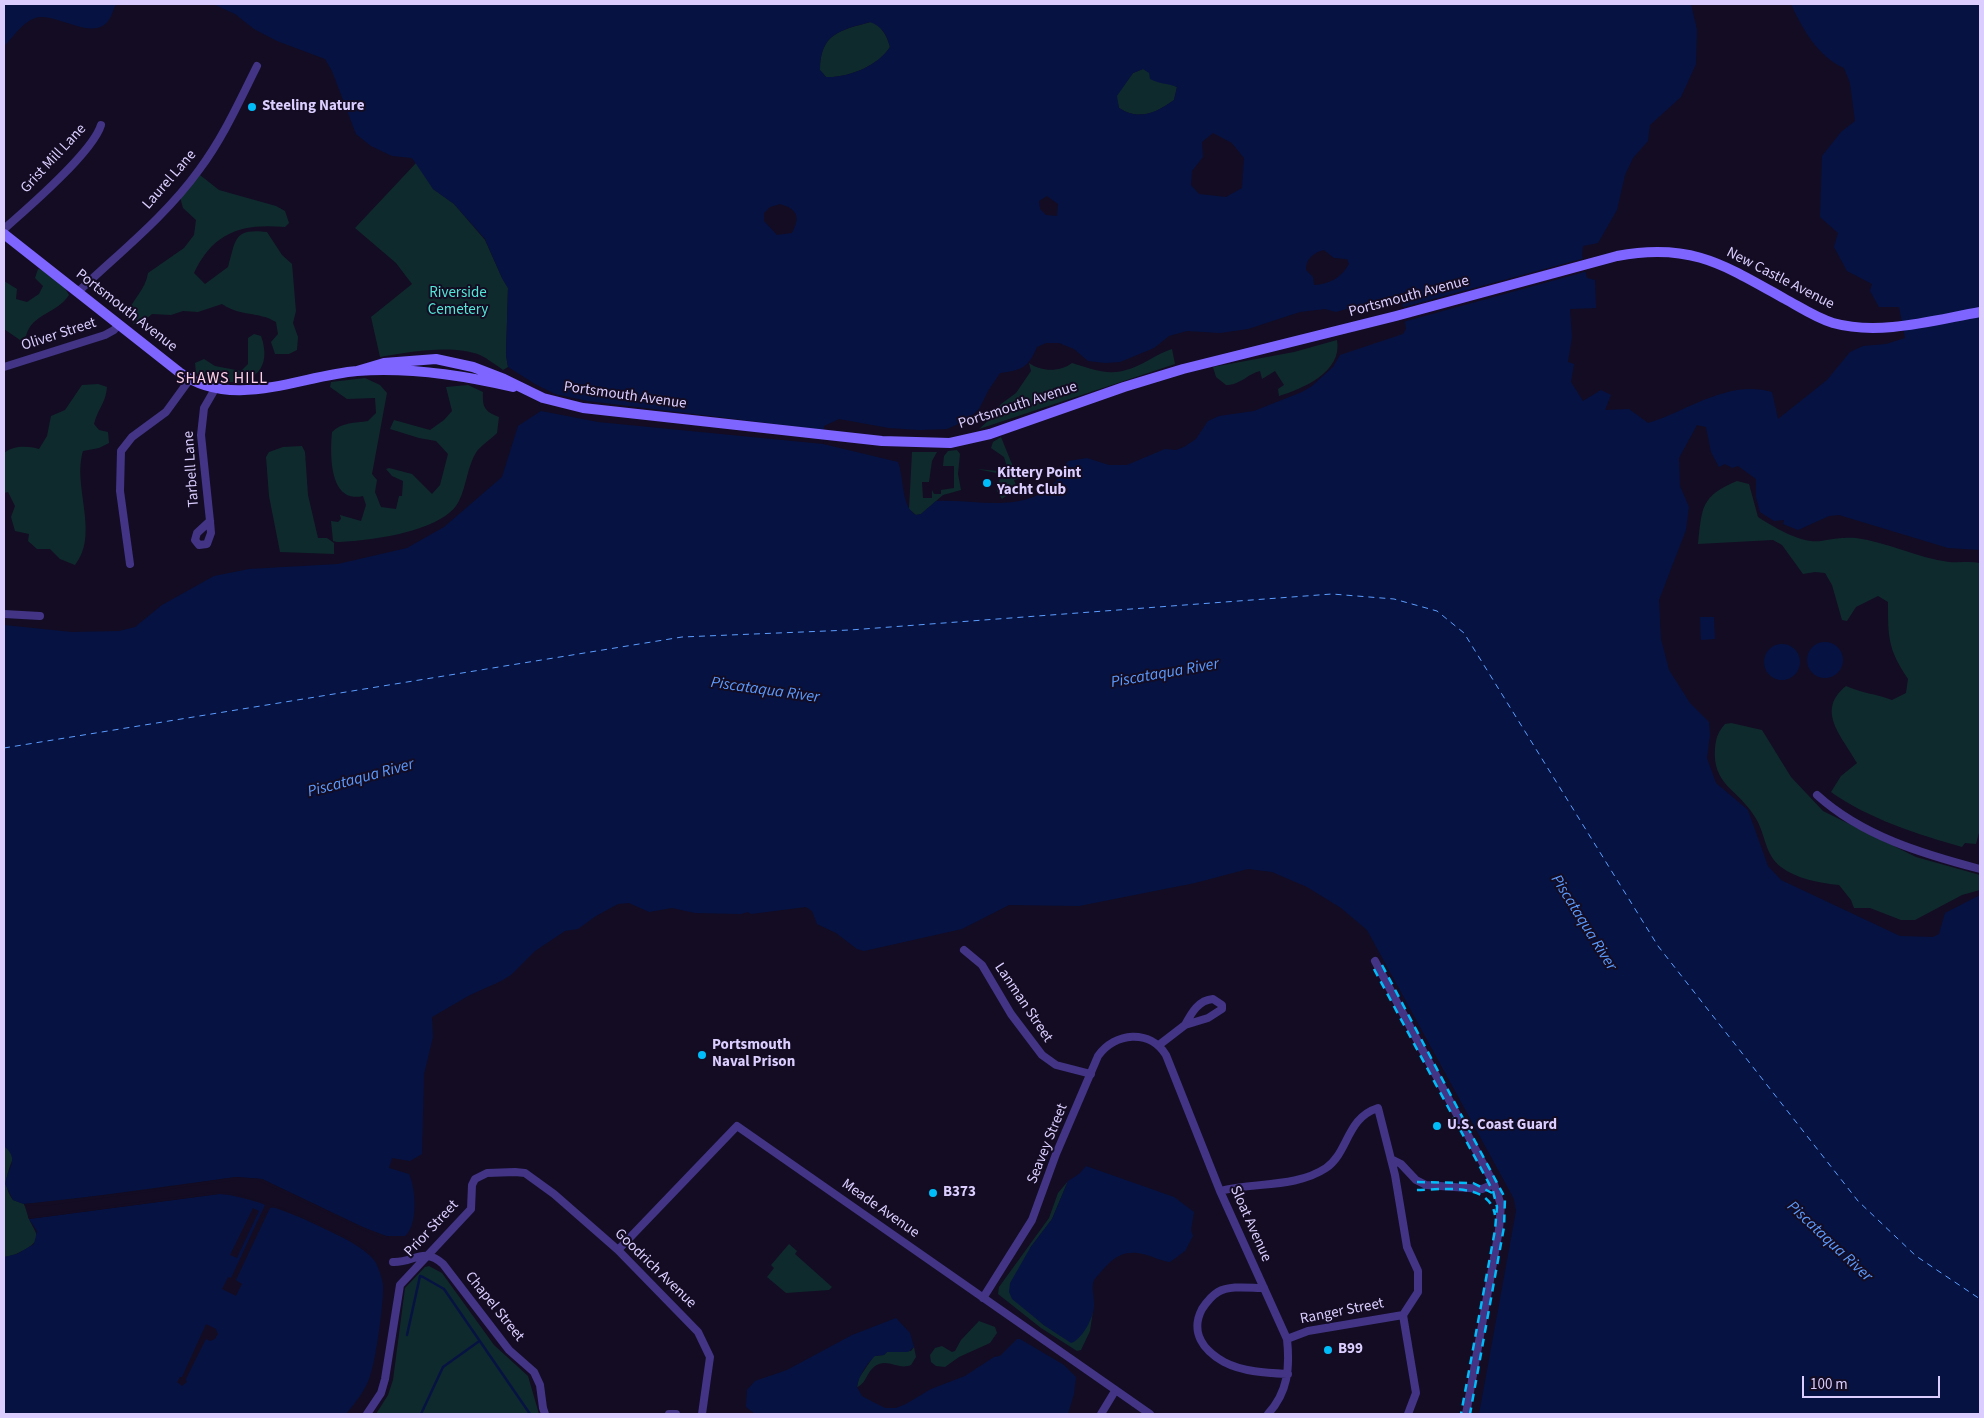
<!DOCTYPE html>
<html>
<head>
<meta charset="utf-8">
<style>
	body { margin:0 }
	#map { position:relative; width:1984px; height:1418px; overflow:hidden; background:#130c23; font-family:"Source Sans 3",sans-serif }
	canvas { display:block }
	.frame { position:absolute; inset:0; border:5px solid #dbceff; pointer-events:none }
	.scale { position:absolute; left:1802px; top:1376px; width:138px; height:22px; box-sizing:border-box; border:2px solid #dbceff; border-top:0; padding-left:6px; font-size:15px; line-height:18px; white-space:nowrap; color:#dbceff; -webkit-text-stroke:4px #130c23; paint-order:stroke }
</style>
</head>
<body>
<div id="map">
<canvas width="1984" height="1418"></canvas>
<div class="frame"></div>
<div class="scale">100 m</div>
</div>
<script>
const ctx = document.querySelector('canvas').getContext('2d');
ctx.lineJoin = 'round';
function fill(path, color) { ctx.fillStyle = color; ctx.fill(path, 'evenodd'); }
function strokePath(path, color, width, dash) { ctx.strokeStyle = color; ctx.lineWidth = width; ctx.lineCap = dash ? 'butt' : 'round'; ctx.setLineDash(dash || []); ctx.stroke(path); }
function drawText(font, color, halo, rows, align = 'center') {
  ctx.font = font + ' "Source Sans 3",sans-serif'; ctx.lineWidth = 4; ctx.setLineDash([]); ctx.textBaseline = 'middle'; ctx.strokeStyle = halo; ctx.fillStyle = color; for (const [text, x, y, turn = 0] of rows) {
    ctx.save(); ctx.translate(x, y); ctx.rotate((+turn || 0) * Math.PI / 180); ctx.textAlign = isNaN(turn) ? turn : align; if (halo) ctx.strokeText(text, 0, 0); ctx.fillText(text, 0, 0); ctx.restore();
  }
}
fill(new Path2D(`
	M871,22C882,26 887,36 890,47C878,66 848,78 826,77L820,70C820,34 840,30 871,22Z
	M1143,69L1177,87L1174,100C1156,113 1139,121 1119,108L1116,96L1133,73Z
	M417,162L433,189L454,204L485,240L502,278L508,288L506,355L508,367L503,370C496,365 488,359 480,355C452,344 409,352 380,357L371,317L412,284L396,263L355,228Z
	M200,175L219,190L276,206L285,211L289,223L285,227C242,223 213,232 194,273L205,284L228,267C236,240 233,228 267,232L282,255L292,264L296,311L293,323L298,337L297,350L289,354H275L271,342L278,334L276,322C258,311 241,317 222,304L198,312L183,311L171,315L152,314L143,322L134,324L126,316C132,300 146,289 148,273L184,248L194,235L196,220L183,208L180,197Z
	M38,269C51,270 63,283 69,295C57,314 32,313 26,336L20,340L4,329V281L17,289L16,299L27,302L39,294L43,286L35,278Z
	M254,334L261,336C278,384 228,391 196,373L195,363L204,359L215,366L241,371L248,364V338Z
	M1337,340C1343,372 1302,389 1279,396L1278,389L1284,385L1275,371L1262,379L1260,371C1247,374 1241,385 1226,385L1216,377L1213,367L1294,352Z
	M1172,349L1175,364L979,429L989,420L1001,404L1016,393L1031,371L1029,363C1041,372 1061,372 1072,363C1089,368 1107,376 1126,370C1142,366 1156,354 1172,349Z
	M365,378L380,385L387,393L372,474L377,480L375,492L381,507L396,509L399,496H402L403,481L392,476L386,469L389,468L412,474L432,494L440,485L448,454L436,441L419,438L390,429L394,420L430,430L444,420L452,411L446,387L468,385L483,392C482,407 485,412 499,417L497,433C491,439 482,445 477,451C467,466 467,485 459,501C444,532 368,541 337,542L333,541L331,521L338,522L341,519L340,515L361,521L366,505L363,496C329,504 330,454 332,432C342,422 355,423 368,421L376,413L375,398L347,399L330,387L331,382Z
	M98,384L107,387C106,403 98,408 94,424L99,430L108,432L109,443L99,448L83,451C72,486 100,534 75,565L60,559L50,549H37L28,541L29,534L15,531L11,517L15,506L8,492L4,493V453C14,445 28,446 39,449L47,436L51,416L65,410L82,385Z
	M1001,437L1018,479L1014,480L1016,485L1020,486L1002,499L997,491L1001,474L977,469L998,471L1008,470L1004,457L991,448L993,442Z
	M302,446L305,452L308,495L318,538H327L334,543V554L280,552L269,496L266,457L269,452L283,447Z
	M957,450L960,454L958,474L961,490L943,495L921,514L916,515L909,509L912,452H937L932,461L929,482H922L923,498H932V490L934,494H941V490L954,488V466H943L944,456L948,451Z
	M1737,481L1749,484L1758,517C1775,528 1802,544 1821,541C1833,539 1843,537 1856,538C1887,542 1918,558 1949,562C1960,563 1970,561 1980,563V829L1976,844L1965,843L1962,847C1917,834 1869,819 1831,792L1841,776L1857,763C1842,736 1815,711 1846,686C1861,693 1877,694 1892,700L1906,693L1908,679C1888,649 1888,638 1888,602L1878,596L1856,607L1847,621L1842,620L1832,585L1825,573L1815,572L1803,574L1782,545L1773,540L1698,544C1702,507 1701,496 1737,481Z
	M1731,723L1762,730L1791,777L1823,811L1916,857L1980,875V890L1962,895L1915,920H1901L1870,908H1854L1851,900L1839,885C1819,883 1797,879 1781,867C1764,854 1766,834 1755,817C1738,789 1712,785 1715,748C1716,738 1718,732 1725,724Z
	M4,1146L11,1152L13,1158C7,1174 2,1185 13,1200L24,1204C26,1209 27,1214 29,1219C35,1233 44,1238 26,1249C19,1253 12,1256 4,1257Z
	M1068,1181L1052,1219L1030,1248L1036,1318L1045,1326L1083,1331L1093,1311L1090,1331L1081,1350L1077,1351L1041,1328L998,1294L999,1287L1049,1218L1058,1193Z
	M789,1244L797,1251L795,1254L832,1287L829,1290L786,1293L767,1277L774,1268L771,1265Z
	M429,1266L442,1273L494,1345L528,1376L539,1414H376L388,1395L393,1380L405,1288L425,1267Z
	M979,1321L995,1327L997,1333L990,1343L959,1357L945,1367L936,1366L931,1362L930,1355L935,1348L942,1346L952,1352L955,1351L961,1340Z
	M914,1347L916,1357L911,1365C899,1370 890,1360 879,1364C866,1369 868,1383 857,1387L859,1378L874,1356L884,1355L887,1352L911,1351Z`), '#0f2a2d');
fill(new Path2D(`
	M4,4H116C113,9 112,17 108,21C92,42 55,11 35,18C21,23 14,37 4,46Z
	M213,4H1691L1697,30L1696,64L1681,97L1650,125L1648,141L1633,158L1625,175L1617,210L1598,243L1583,246L1582,255L1587,278L1595,280L1596,308L1570,309L1572,337L1568,362L1574,364L1571,382L1583,401L1601,390L1611,395L1605,410L1629,409L1648,423C1688,411 1728,379 1772,392L1778,419L1827,380L1850,352L1863,346L1886,344L1905,338L1899,307H1879L1870,291L1872,284L1847,271L1834,247L1838,233L1820,217L1822,156L1841,132L1855,121L1850,83L1844,68C1818,57 1802,28 1791,4H1980V550L1948,548L1839,515L1829,516L1798,530L1783,524L1784,520L1774,521L1760,512L1756,497V479L1738,466L1732,468L1725,464L1719,467L1711,452L1706,427L1697,425L1679,458L1680,486L1689,507L1686,530L1659,600L1661,639L1669,670L1690,703L1709,722L1710,735L1707,758L1716,783L1748,810L1768,866L1781,880L1900,936L1933,937L1939,934L1945,913L1980,895V1414H1479L1516,1211L1514,1199L1367,930L1341,908L1307,887L1272,872L1248,869L1195,883L1079,906L1009,905L962,929L864,951L857,949L836,933L817,924L812,911L806,907L751,914L748,912L741,914L695,913L672,908L649,912L629,903L618,904L596,916L578,929L565,931L535,951L511,975L501,981L470,995L432,1017L433,1037L424,1074L422,1154L410,1161L392,1158L389,1168L409,1174C416,1188 418,1226 405,1236H385L371,1231L262,1179L236,1177L51,1202L24,1204L13,1200L5,1184C8,1167 20,1160 4,1146V625L72,632L119,631L135,627L162,605L214,576L249,569L338,564L407,548L444,527L502,477L518,426L541,411L535,384L508,367L506,355L508,288L502,278L485,239L454,204L433,189L412,158L392,156L371,146L356,134L332,71L325,59L277,41L254,29L235,14ZM870,22C882,26 887,35 890,47C878,66 848,78 826,77L820,70C820,34 840,30 870,22ZM1143,69L1149,73L1150,79C1159,84 1167,83 1177,87L1174,100C1156,113 1139,121 1119,108L1117,96L1133,73ZM1213,133L1232,143L1244,158L1242,188L1226,197L1199,194L1191,185L1192,171L1203,157L1202,142ZM1047,196L1058,204L1057,216L1046,215L1040,209L1039,201ZM780,204C797,209 801,216 792,233L777,235L764,221V213L770,207ZM1324,250L1334,258L1347,259L1349,264C1341,278 1330,284 1314,285L1313,277L1306,270C1305,260 1314,252 1324,250ZM1391,296L1402,301L1406,329L1403,334L1340,355L1333,367L1312,386L1302,392L1254,411L1219,416L1208,421L1196,439L1184,447L1176,450L1165,449L1127,465H1109L1087,458L1068,461C1064,467 1061,475 1056,481C1026,515 975,499 936,501L921,514L916,515C901,507 904,477 898,462L823,444L824,426L839,419L889,428L919,430L947,429L967,420L979,409L988,391L1000,373C1022,370 1028,368 1037,347L1046,343H1059L1074,349L1088,361L1105,363L1120,362L1154,348L1169,336L1187,331L1220,333L1248,329L1300,312L1325,309L1336,312Z
	M1700,617H1714L1715,639L1701,640Z
	M1807 660a18 18 0 1 1 36 0a18 18 0 1 1-36 0Z
	M1764 662a18 18 0 1 1 36 0a18 18 0 1 1-36 0Z
	M1086,1166L1174,1197L1194,1212L1191,1230L1193,1236L1185,1251L1170,1262C1160,1261 1153,1256 1143,1254C1118,1248 1108,1264 1094,1280C1091,1287 1094,1295 1094,1304C1095,1316 1082,1340 1071,1343L1045,1326L1012,1299L1009,1292L1010,1283L1030,1248L1052,1219L1068,1181L1079,1174Z
	M219,1194C249,1194 362,1237 376,1263C379,1269 382,1278 383,1285C384,1301 376,1360 370,1376C366,1390 355,1403 346,1414H4V1257L17,1254L34,1244L37,1231L29,1219Z
	M896,1318L910,1333L914,1347L908,1352H887L884,1355L875,1356C868,1362 858,1377 857,1387L862,1396L875,1403L885,1408H896L906,1404L931,1389L965,1376L994,1357L1000,1356L1017,1339H1020L1064,1365L1076,1377L1074,1394L1068,1414H755L746,1407L747,1390L755,1381L787,1370L852,1335Z`), '#061342');
fill(new Path2D(`
	M1585,258L1588,271L1403,322L1400,308Z
	M535,384L555,394L588,401L824,430L823,444L598,422L541,411Z
	M236,1177L262,1179L360,1226L389,1237L384,1239L370,1233L257,1180H236L51,1205L25,1206L24,1204L141,1191Z
	M232,1192L295,1212L357,1242L374,1256L373,1258L356,1244L294,1214L277,1207L270,1208L236,1280L242,1284L236,1296L222,1289L228,1277L231,1278L265,1205L259,1202L238,1195L219,1194L29,1219L28,1217L206,1193Z
	M253,1208L259,1211L237,1258L230,1255Z
	M206,1324L216,1329L218,1334L215,1339L210,1341L206,1339L186,1379L187,1382L182,1386L177,1382L180,1377H182Z`), '#130c23');
strokePath(new Path2D(`
	M407,1335L420,1276L423,1277L444,1289L530,1414
	M421,1414L443,1367L478,1342`), '#061342', 2.5);
strokePath(new Path2D(`
	M4,748L682,637L850,630L1332,594L1394,599L1437,611L1464,633L1658,946L1858,1201L1916,1256L1980,1299`), '#5c9cff', 1, [6, 5]);
strokePath(new Path2D(`
	M4,229C27,209 93,152 101,125
	M78,292C119,253 166,216 199,170C223,138 239,102 257,66
	M4,367L105,335L114,330L119,324
	M210,521L197,533L195,540L199,545L207,544L211,533L210,521L201,435L204,408L215,389
	M130,564L120,491L121,451L132,437L166,412L190,379
	M4,614L40,616
	M1817,795C1862,836 1923,854 1980,869
	M964,950L982,965L1011,1014L1042,1055L1056,1065L1091,1074
	M1375,961L1494,1184L1501,1205L1499,1230L1466,1414
	M1159,1045L1185,1025L1208,1018L1222,1009V1005L1213,999C1198,1000 1191,1014 1185,1025
	M1391,1159L1401,1164L1416,1180L1426,1185L1482,1189L1494,1184
	M1220,1191C1254,1182 1296,1188 1326,1168C1349,1152 1346,1118 1378,1108L1395,1175L1407,1247L1418,1271V1292L1403,1315L1416,1393L1408,1414
	M618,1250L737,1126L1150,1414
	M393,1262C414,1263 423,1246 443,1264L509,1350L534,1372L540,1385L543,1408L545,1414
	M1264,1288C1250,1288 1230,1285 1218,1292C1211,1296 1206,1303 1202,1309C1190,1332 1203,1350 1224,1362C1243,1372 1267,1373 1288,1374
	M983,1298L1032,1220L1056,1154L1098,1056C1115,1032 1150,1029 1166,1055L1220,1191L1287,1339C1290,1368 1288,1392 1268,1414
	M1287,1339L1308,1331L1403,1315
	M367,1414L381,1393L385,1379L400,1285L471,1209L472,1185L475,1179L487,1173L515,1172L525,1173L554,1194L618,1250L698,1332L710,1357L702,1414
	M669,1414H676
	M1101,1414L1115,1391`), '#433485', 8);
strokePath(new Path2D(`
	M4,234L179,372C232,411 299,376 357,371C410,367 462,375 513,387
	M357,371L384,363L436,359L473,367L504,379L543,398L583,408L882,441L950,443L990,434L1124,387L1183,369L1396,316L1617,256C1691,242 1724,265 1785,299C1800,307 1816,318 1833,323C1880,336 1934,320 1980,312`), '#7f65ff', 10);
strokePath(new Path2D(`
	M1382,965L1505,1198L1504,1227L1470,1414
	M1374,969L1493,1191L1497,1207L1495,1230L1461,1414
	M1417,1182L1473,1183L1492,1193
	M1417,1190C1441,1190 1489,1181 1495,1215`), '#00bcf9', 2.5, [8, 6]);
for (const [x, y, r, color] of [
	[252,107,5,"#00bcf9"],
	[987,483,5,"#00bcf9"],
	[702,1055,5,"#00bcf9"],
	[1437,1126,5,"#00bcf9"],
	[933,1193,5,"#00bcf9"],
	[1328,1350,5,"#00bcf9"]
]) { const dot = new Path2D(); dot.arc(x, y, r, 0, 2 * Math.PI); ctx.fillStyle = color; ctx.fill(dot); strokePath(dot, '#130c23', 2); }
drawText('bold 15px', '#dbceff', '#130c23', [
	["Steeling Nature",262,107],
	["Kittery Point",997,474],
	["Yacht Club",997,491],
	["Portsmouth",712,1046],
	["Naval Prison",712,1063],
	["U.S. Coast Guard",1447,1126],
	["B373",943,1193],
	["B99",1338,1350]
], 'left');
drawText('15px', '#dbceff', '#130c23', [
	["Grist Mill Lane",54,159,-47],
	["Laurel Lane",170,180,-49],
	["New Castle Avenue",1780,279,27],
	["Portsmouth Avenue",1409,297,-15],
	["Portsmouth Avenue",126,311,38],
	["Oliver Street",59,335,-18],
	["Portsmouth Avenue",625,396,8],
	["Portsmouth Avenue",1018,406,-18],
	["Tarbell Lane",192,469,-94],
	["Lanman Street",1023,1003,56],
	["Seavey Street",1048,1144,-68],
	["Meade Avenue",880,1209,35],
	["Sloat Avenue",1250,1224,66],
	["Prior Street",432,1229,-47],
	["Goodrich Avenue",655,1269,44],
	["Chapel Street",494,1307,51],
	["Ranger Street",1342,1312,-11]
]);
drawText('15px', '#52e7d7', '#130c23', [
	["Riverside",458,294],
	["Cemetery",458,311]
]);
ctx.letterSpacing = '1px';
drawText('16px', '#ffd0e7', '#130c23', [
	["SHAWS HILL",222,379]
]);
ctx.letterSpacing = '0px';
drawText('italic 16px', '#5c9cff', '#130c23', [
	["Piscataqua River",1165,674,-10],
	["Piscataqua River",765,691,8],
	["Piscataqua River",361,779,-15],
	["Piscataqua River",1583,923,58],
	["Piscataqua River",1829,1242,43]
]);
</script>
</body>
</html>
